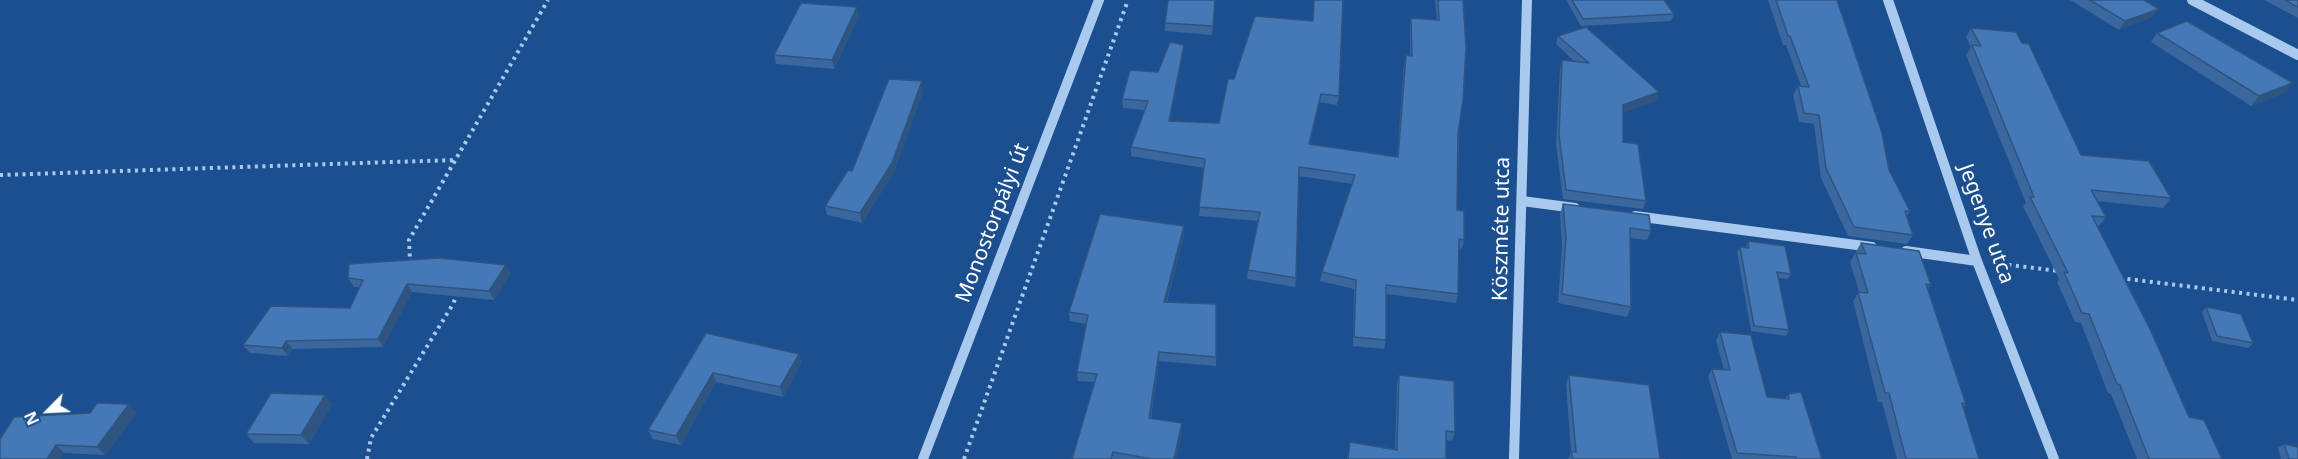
<!DOCTYPE html>
<html>
<head>
<meta charset="utf-8">
<style>
	body { margin:0 }
	#map { position:relative; width:2298px; height:459px; overflow:hidden; background:#1b4f8f; font-family:"Noto Sans",sans-serif }
	canvas { display:block }
	.north { position:absolute; left:18px; top:381px; width:60px; height:60px; -webkit-text-stroke:4px #1b4f8f; paint-order:stroke; rotate:246deg; font-size:16px; font-weight:700; line-height:24px; text-align:center; color:#fff }
	.north::after { content:''; display:block; margin:auto; width:21px; height:27px; background:#fff; clip-path:polygon(50% 0,100% 100%,50% 72%,0 100%) }
</style>
</head>
<body>
<div id="map">
<canvas width="2298" height="459"></canvas>
<div class="north">N</div>
</div>
<script>
const ctx = document.querySelector('canvas').getContext('2d');
ctx.lineJoin = 'round';
function strokePath(path, color, width, dash) { ctx.strokeStyle = color; ctx.lineWidth = width; ctx.lineCap = dash ? 'butt' : 'round'; ctx.setLineDash(dash || []); ctx.stroke(path); }
function fill(path, color) { ctx.fillStyle = color; ctx.fill(path, 'evenodd'); }
function drawText(font, color, halo, rows, align = 'center') {
  ctx.font = font + ' "Noto Sans",sans-serif'; ctx.lineWidth = 6; ctx.setLineDash([]); ctx.textBaseline = 'middle'; ctx.strokeStyle = halo; ctx.fillStyle = color; for (const [text, x, y, turn = 0] of rows) {
    ctx.save(); ctx.translate(x, y); ctx.rotate((+turn || 0) * Math.PI / 180); ctx.textAlign = isNaN(turn) ? turn : align; if (halo) ctx.strokeText(text, 0, 0); ctx.fillText(text, 0, 0); ctx.restore();
  }
}
strokePath(new Path2D(`
	M0,175L454,160
	M413,261H410L409,240L548,0
	M2001,264L2059,271
	M2120,278L2298,300
	M367,459L371,438L453,304L458,292
	M964,459L1128,0`), '#a9c9ee', 4, [3, 4.5]);
strokePath(new Path2D(`
	M1888,0L1977,261L2054,459
	M2192,0L2298,55
	M1522,201L1575,208
	M1635,216L1872,247
	M1906,251L1977,261
	M923,459L1099,0
	M1514,459L1527,0`), '#a9c9ee', 10);
fill(new Path2D(`
	M1215,0L1212,35L1165,31V23Z
	M1314,0L1339,96L1337,105L1319,102L1310,144L1397,157L1404,64L1406,55L1410,56V27L1411,18L1437,20L1435,0H1463L1457,210L1464,240L1462,249L1459,248L1458,294L1456,303L1386,294V340L1384,349L1353,346L1354,289L1320,281L1322,272L1352,184L1299,176L1296,278L1295,287L1247,279L1248,270L1258,221L1199,216L1204,168L1131,156V147L1145,110L1123,108L1122,99L1158,72L1184,45L1183,54L1170,121L1219,123L1234,79L1313,21Z
	M1566,0H1664L1674,14L1671,21L1581,26Z
	M1768,0H1837L1889,170L1910,211L1907,216L1913,235L1907,244L1848,236L1821,178L1814,124L1799,122L1793,95L1798,86H1801L1786,45H1783Z
	M2070,0H2144L2152,17L2119,30Z
	M2264,0H2298V18Z
	M859,16L834,69L776,64L774,55Z
	M1971,28L2081,155L2171,198L2163,208L2097,201L2106,217L2099,226H2097L2189,417L2222,459H2137L2111,394L2108,393L2081,323L2075,322L2057,282L2059,279L2023,206L2026,203L1966,55L1971,47L1966,37Z
	M2157,33L2286,92L2251,106L2151,42Z
	M1558,36L1656,101L1623,112V142L1646,201L1643,209L1563,199L1556,144L1560,69L1562,60L1575,62L1556,44Z
	M923,91L894,172L862,223L827,215L825,206L852,171Z
	M1563,204L1651,231L1647,240L1630,238L1631,307L1627,317L1558,303L1562,247L1560,214Z
	M1184,226V235L1167,302L1216,357V366L1159,361L1151,418L1182,423V432L1176,459H1072L1094,382L1078,381L1077,372L1087,324L1070,321L1069,312Z
	M1748,241L1791,274L1788,279L1778,278L1789,330L1786,336L1751,331L1737,252L1740,247L1746,248Z
	M1861,243L1931,285L1928,289L1966,404L1963,408L1979,459H1897L1882,402H1878L1853,301L1859,292L1850,262Z
	M511,273L494,300L412,292L383,347L293,349L288,356L250,353L243,345L350,308L359,287H354L348,278Z
	M2206,307L2253,343L2248,348L2212,341L2202,312Z
	M1720,332L1767,397L1785,399L1788,394L1822,459H1732L1708,376L1712,369L1724,370L1716,340Z
	M706,333L799,354L801,363L783,397L716,382L681,445L653,439L648,430Z
	M1399,375L1455,432L1452,441L1446,440V459H1347L1350,442L1395,449L1397,384Z
	M1569,375L1660,458L1665,459H1568L1571,452L1566,384Z
	M332,404L309,444L254,443L246,434Z
	M137,412L105,455L64,453L14,417Z
	M2284,444L2298,459H2281L2278,448Z`), '#3a679d');
fill(new Path2D(`
	M857,7L859,16L834,69L832,60Z
	M2159,9L2152,17L2119,30L2125,21Z
	M1184,45L1183,54L1169,129V121Z
	M922,81L923,91L894,172L862,223L860,213Z
	M2293,83L2286,92L2251,106L2259,96Z
	M1659,92L1656,101L1620,114L1623,105Z
	M1184,226V235L1164,311V302Z
	M506,265L511,273L494,300L489,291Z
	M407,284L412,292L383,347L378,339Z
	M286,341L293,349L288,356L282,348Z
	M1159,352V361L1149,427V418Z
	M799,354L801,363L783,397L780,387Z
	M713,373L716,382L681,445L676,436Z
	M325,395L332,404L309,444L301,435Z
	M129,404L137,412L105,455L97,447Z
	M1182,423V432L1176,459H1174Z
	M56,445L64,453L61,459H47Z`), '#305480');
const building = new Path2D(`
	M1168,0H1215L1213,26L1165,23Z
	M1314,0H1343L1339,96L1321,94L1309,144L1398,157L1406,55L1412,56L1411,18L1439,20L1438,0H1463L1466,47L1463,100L1458,133L1457,210L1464,211V240L1459,239L1458,294L1386,285V340L1354,337L1356,280L1322,272L1355,175L1299,167L1296,278L1248,270L1260,212L1199,207L1205,159L1131,147L1148,101L1122,99L1130,70L1158,72L1170,42L1184,45L1169,121L1219,123L1228,79H1234L1255,16L1313,21Z
	M1572,0H1664L1674,14L1583,19Z
	M1776,0H1837L1882,133L1889,170L1910,211H1905L1913,235L1854,227L1826,168L1819,115L1804,113L1798,86L1809,87L1790,36H1788Z
	M2090,0H2144L2159,9L2125,21Z
	M2285,0H2298V7Z
	M801,3L857,7L832,60L774,55Z
	M2187,21L2293,83L2259,96L2157,33Z
	M1586,27L1659,92L1623,105V142L1638,144L1646,201L1566,190L1559,135L1562,60L1589,63L1558,36Z
	M1971,28L2016,32L2022,43L2029,44L2081,155L2149,161L2171,198L2091,190L2106,217L2092,216L2150,329L2189,417L2204,420L2222,459H2149L2120,385L2117,384L2089,314L2082,313L2064,272L2068,273L2030,197H2034L1972,45L1981,46Z
	M889,79L922,81L892,163L860,213L825,206L848,170L852,171Z
	M1563,204L1649,215L1651,231L1630,228L1631,307L1562,294L1566,238Z
	M1100,214L1184,226L1164,302L1216,304V357L1159,352L1149,418L1182,423L1174,459H1151L1113,452L1111,459H1072L1097,374L1077,372L1088,315L1069,312Z
	M1748,241L1785,246L1791,274L1777,272L1789,330L1754,326L1740,247L1749,248Z
	M1861,243L1919,251L1931,285L1926,284L1966,404L1962,403L1979,459H1906L1889,393H1885L1858,292L1868,293L1856,253L1866,254Z
	M439,258L506,265L489,291L407,284L378,339L286,341L282,348L243,345L271,306L350,308L363,280L348,278L349,264Z
	M2206,307L2241,314L2253,343L2217,336Z
	M1720,332L1751,335L1767,397L1789,399L1788,394L1801,392L1822,459H1796V457L1737,453L1712,369L1730,370Z
	M706,333L799,354L780,387L713,373L676,436L648,430Z
	M1399,375L1454,381L1455,432L1446,431V459H1348L1350,442L1397,450Z
	M1569,375L1649,385L1660,458L1665,459H1573L1571,452H1576Z
	M271,393L325,395L301,435L246,434Z
	M97,403L129,404L97,447L56,445L47,459H0V439L14,417L90,413Z
	M2284,444L2298,447V459H2289Z`);
fill(building, '#4478b7');
strokePath(building, '#305480', 1.5);
drawText('21px', '#fff', '#1b4f8f', [
	["Monostorpályi út",993,223,-69],
	["Jegenye utca",1986,224,70],
	["Köszméte utca",1502,229,-89]
]);
</script>
</body>
</html>
